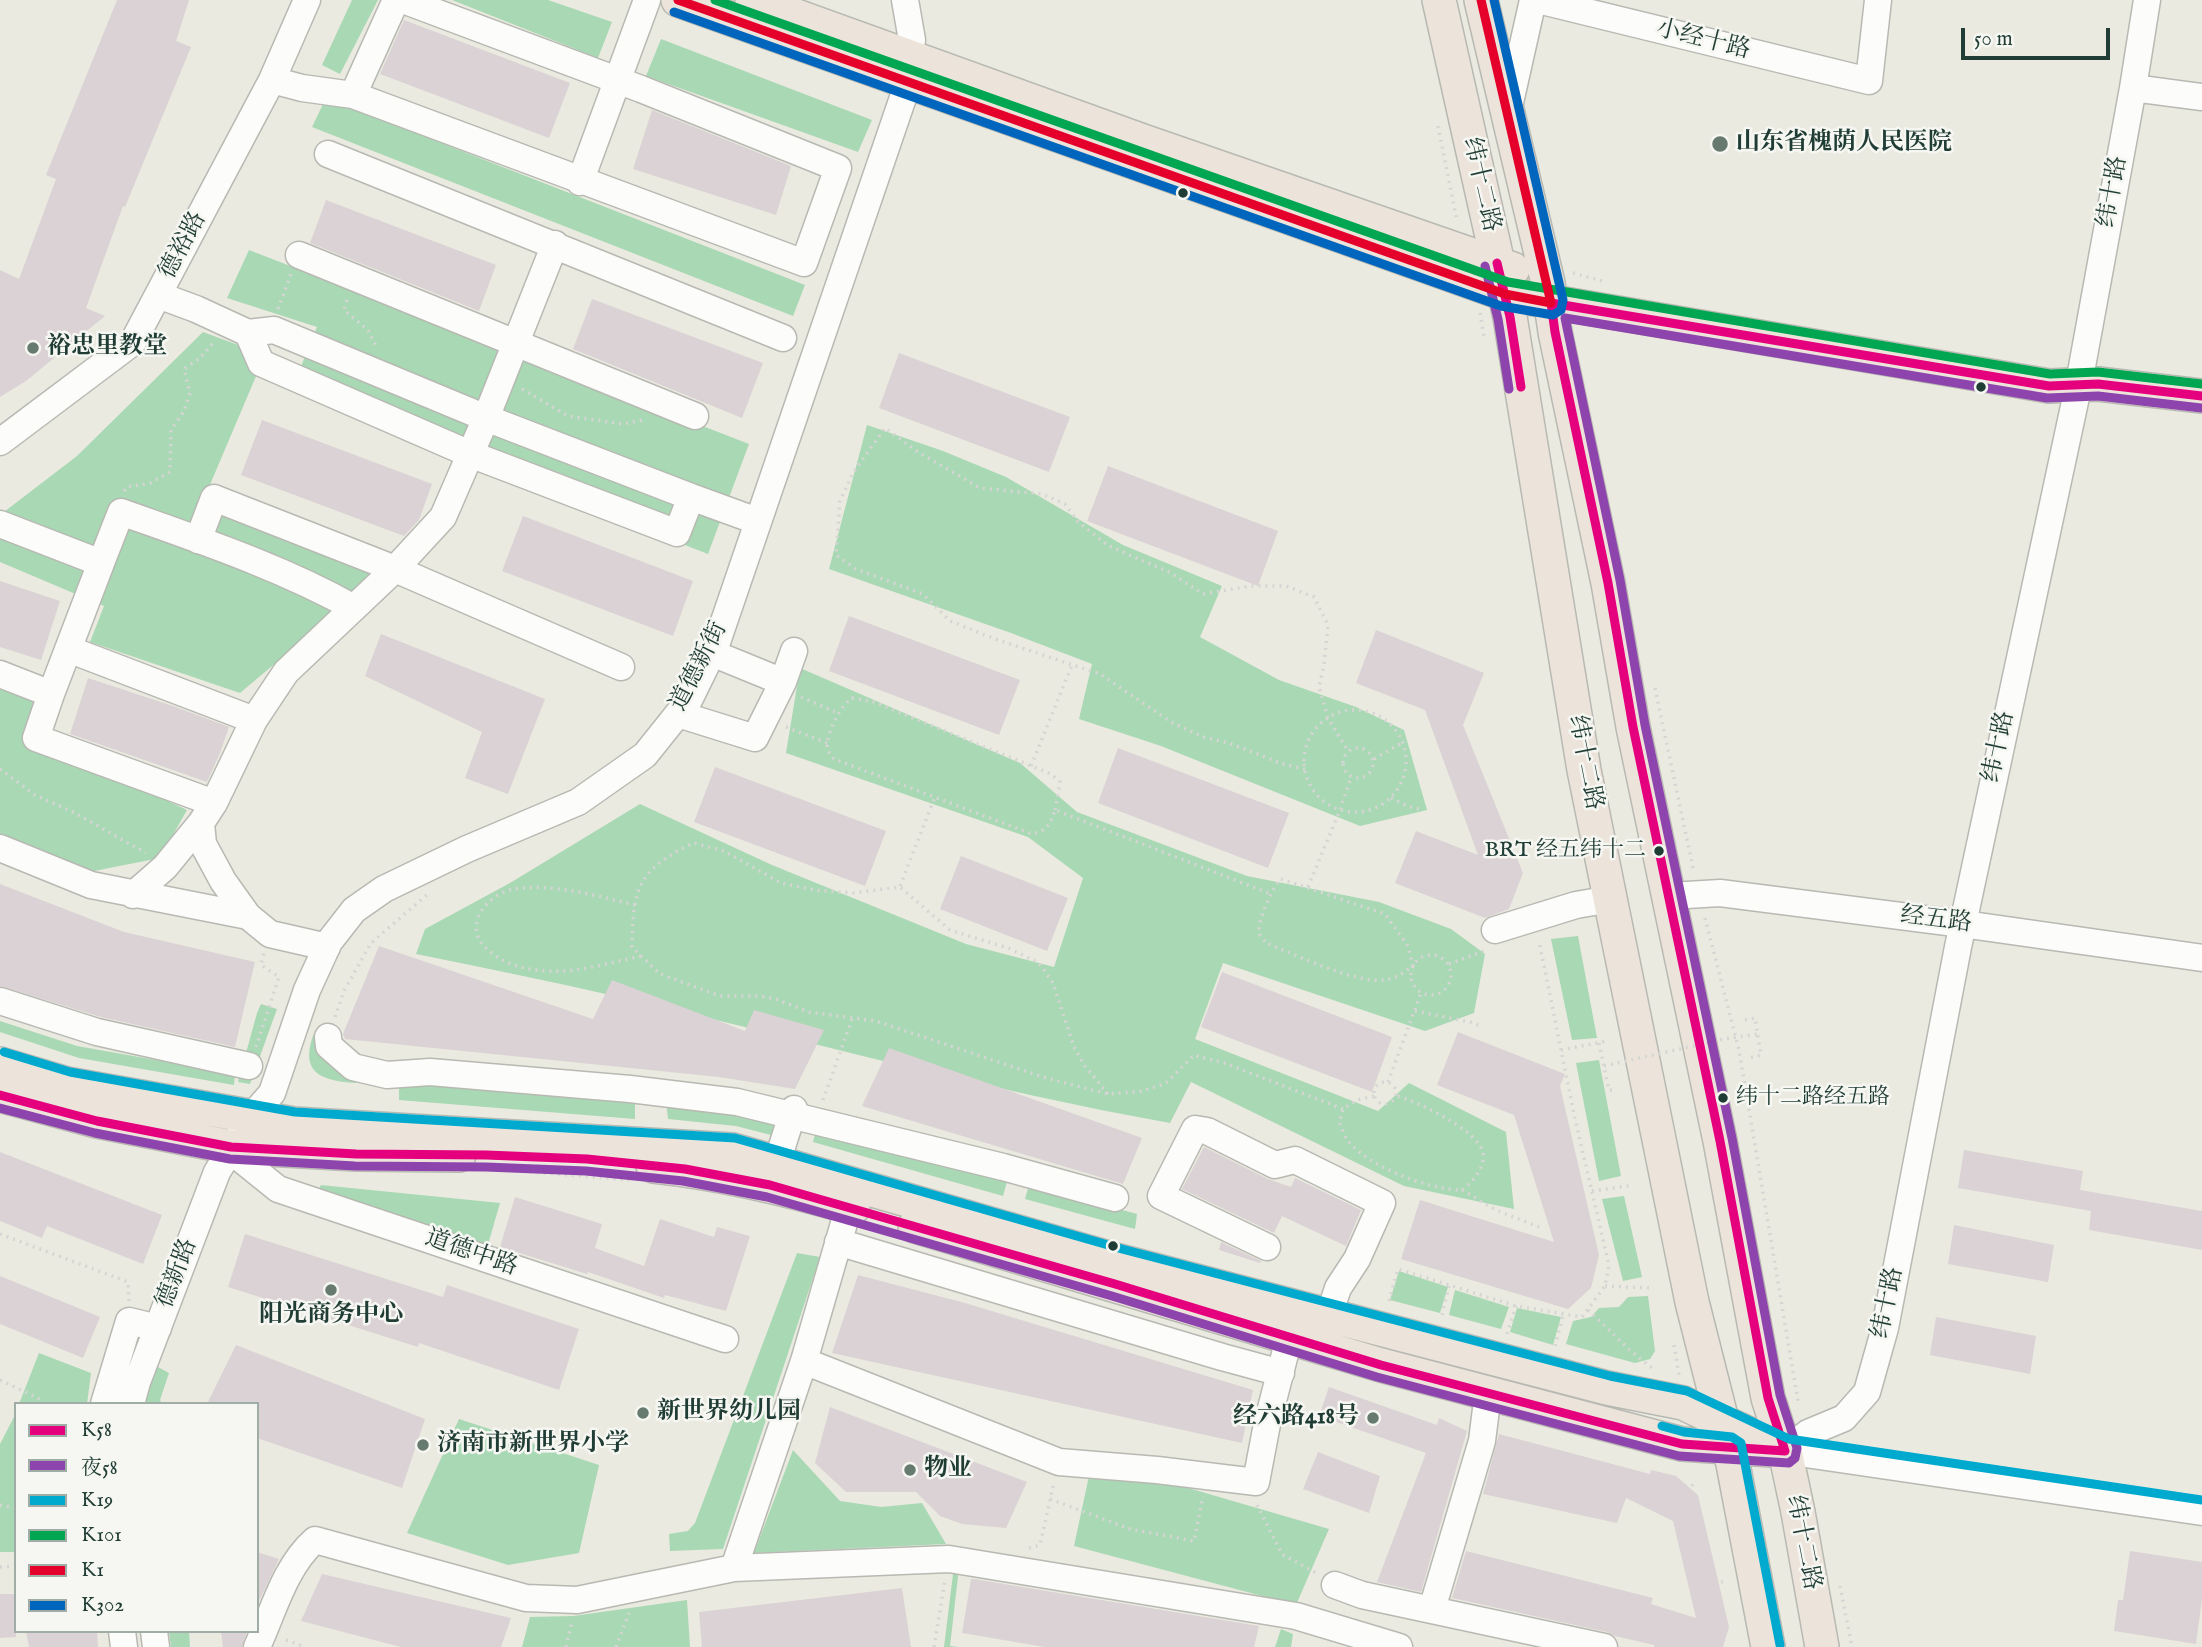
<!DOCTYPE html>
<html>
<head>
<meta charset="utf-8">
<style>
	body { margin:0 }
	#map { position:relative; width:2202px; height:1647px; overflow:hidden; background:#ebeae0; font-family:"IM FELL English","Noto Serif SC",serif }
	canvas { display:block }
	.legend { position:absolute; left:14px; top:1402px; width:245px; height:231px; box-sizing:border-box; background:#f6f6f2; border:2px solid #a0aca6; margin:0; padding:9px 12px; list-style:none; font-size:21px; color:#1f3d34 }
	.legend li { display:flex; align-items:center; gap:14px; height:35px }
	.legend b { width:35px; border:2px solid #a0aca6 }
	.scale { position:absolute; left:1961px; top:28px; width:149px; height:32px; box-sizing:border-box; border:4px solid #1f3d34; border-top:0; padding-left:9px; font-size:21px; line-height:24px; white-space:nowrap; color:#1f3d34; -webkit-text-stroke:5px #f6f6f2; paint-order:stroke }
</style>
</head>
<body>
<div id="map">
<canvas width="2202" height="1647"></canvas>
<ul class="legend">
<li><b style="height:9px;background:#e5007d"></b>K58</li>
<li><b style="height:9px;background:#8e44ad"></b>夜58</li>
<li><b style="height:9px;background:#00a9ce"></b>K19</li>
<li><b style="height:9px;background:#00a651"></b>K101</li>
<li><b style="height:9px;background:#e4002b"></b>K1</li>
<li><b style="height:9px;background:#0065bd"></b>K302</li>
</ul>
<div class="scale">50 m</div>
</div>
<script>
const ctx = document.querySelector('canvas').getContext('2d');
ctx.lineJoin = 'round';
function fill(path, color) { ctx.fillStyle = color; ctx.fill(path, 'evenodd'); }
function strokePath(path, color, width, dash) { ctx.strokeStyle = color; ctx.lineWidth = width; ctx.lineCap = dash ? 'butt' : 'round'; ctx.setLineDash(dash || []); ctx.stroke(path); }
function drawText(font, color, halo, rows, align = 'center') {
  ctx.font = font + ' "IM FELL English","Noto Serif SC",serif'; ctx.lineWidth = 5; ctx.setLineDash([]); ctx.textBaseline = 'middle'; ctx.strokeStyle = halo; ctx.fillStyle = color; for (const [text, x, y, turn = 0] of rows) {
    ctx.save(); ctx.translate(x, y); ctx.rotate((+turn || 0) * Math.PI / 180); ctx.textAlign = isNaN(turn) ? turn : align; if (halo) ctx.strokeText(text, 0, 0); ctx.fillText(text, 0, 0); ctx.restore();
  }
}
fill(new Path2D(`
	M352,0H378L340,74L322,65Z
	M452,0H548L612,22L598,58Z
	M661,39L872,120L858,152L646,76Z
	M326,98L805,285L793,316L312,127Z
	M249,250L749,444L708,554L291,391L317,327L227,298Z
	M203,332L265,355L209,487L398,560L240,693L90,642L104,606L0,562V515L77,456Z
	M867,425L943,451L1006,477L1123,545L1222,586L1200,637L1279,680L1356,707L1404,730L1427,810L1360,826L1161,746L1079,719L1092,664L1011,633L829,569Z
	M800,668L1020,763L1077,812L1247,876L1379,902L1451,929L1485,954L1474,1013L1425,1031L1223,963L1195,1039L1378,1111L1409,1083L1506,1132L1514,1209L1404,1186L1191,1082L1170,1123C986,1090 805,1040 623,998C554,982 485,968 416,954L425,929L510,883L640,804L772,865L966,944L1054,967L1083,878L1028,837L786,753Z
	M0,679L30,691L45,744L187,810L160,858L84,873L0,843Z
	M1578,936L1597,1038L1572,1040L1551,939Z
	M261,1004L277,1009L250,1084L238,1082L257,1013Z
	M0,1021L77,1046L235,1074L234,1085L79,1058L0,1032Z
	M314,1033L321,1035L357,1075L356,1083C320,1081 299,1072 314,1033Z
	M1599,1060L1621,1176L1599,1181L1576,1063Z
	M448,1082L635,1099V1119L399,1100V1085Z
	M666,1101L778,1118L771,1135L736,1126L668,1119Z
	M817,1127L1008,1178L1003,1196L813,1142Z
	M321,1185L500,1203L487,1248L316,1194Z
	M1029,1185L1137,1214L1135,1229L1025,1199Z
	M1624,1196L1642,1277L1623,1281L1602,1199Z
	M797,1253L820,1257L723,1549L670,1551L669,1534L688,1531L695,1523Z
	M1399,1271L1448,1287L1440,1313L1390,1300Z
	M1455,1290L1509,1307L1501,1329L1449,1315Z
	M1648,1296L1655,1351L1650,1359L1635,1363L1566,1344L1573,1321L1591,1317L1599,1308L1619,1307L1628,1297Z
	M1517,1308L1561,1317L1553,1345L1510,1332Z
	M39,1353L91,1373L87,1404H19Z
	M156,1366L169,1373L160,1400L162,1404H143Z
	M16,1413V1552H0V1444Z
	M459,1419L599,1465L579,1553L508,1565L407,1533Z
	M793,1450L840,1501L881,1507L922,1503L946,1544L754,1553Z
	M1089,1476L1178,1485L1329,1529L1296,1605L1074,1546Z
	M954,1566L959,1568L950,1646L958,1647H944Z
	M687,1600L690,1647H522L530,1617L573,1616Z
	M1281,1629L1293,1634L1291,1647H1275Z
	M169,1631H189L190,1647H171Z`), '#a8d8b4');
fill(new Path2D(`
	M117,0H189L176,41L191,47L125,207L123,206L86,308L105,316L26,381L0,397V270L19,279L56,179L46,175Z
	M404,20L570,83L549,138L380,74Z
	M652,110L791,166L776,215L633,169Z
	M326,200L496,265L479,311L310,243Z
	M592,299L763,363L742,418L573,349Z
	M899,353L1070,417L1049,472L879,408Z
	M262,420L432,484L419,520L404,536L241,475Z
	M1108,466L1278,531L1258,586L1087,521Z
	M523,516L693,581L673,636L502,571Z
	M0,581L60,601L41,660L0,647Z
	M849,616L1020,680L999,735L829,671Z
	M1376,630L1484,673L1463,725L1523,873L1509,909L1485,918L1395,883L1416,831L1478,855L1425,710L1356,683Z
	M381,634L545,699L508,794L465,778L482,732L365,676Z
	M88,678L173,706L229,727L220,753L207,782L70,734Z
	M1118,748L1289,813L1268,868L1098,803Z
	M715,767L886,831L865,886L694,822Z
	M961,856L1068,898L1047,951L940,909Z
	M0,884L124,932L255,962L235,1047L101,1017L0,986Z
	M379,946L593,1019L612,980L745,1031L754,1010L824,1030L795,1089L719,1077L345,1039L343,1034Z
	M1222,972L1392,1037L1372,1092L1201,1027Z
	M1458,1032L1565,1074L1560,1086L1599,1255L1591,1288L1568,1309L1401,1259L1420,1200L1554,1242L1514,1115L1437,1085Z
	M889,1048L1142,1138L1123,1184L862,1106Z
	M1204,1147L1268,1179L1291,1187L1295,1178L1361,1210L1346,1246L1282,1216L1274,1233L1182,1189Z
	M1964,1150L2083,1171L2080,1190L2202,1211V1250L2089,1230L2091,1211L1958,1188Z
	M0,1152L162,1215L143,1264L47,1226L42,1238L0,1221Z
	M515,1197L602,1224L595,1248L644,1266L660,1219L714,1237L717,1227L750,1236L726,1311L665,1295L664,1298L588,1272L587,1274L500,1247Z
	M1954,1225L2054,1245L2048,1282L1948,1264Z
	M245,1234L443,1297L447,1285L579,1329L559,1390L419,1343L418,1347L228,1287Z
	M1221,1242L1261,1261L1260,1263L1219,1250Z
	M858,1275L965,1303L1253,1390L1242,1443L832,1353Z
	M0,1276L100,1317L83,1358L0,1324Z
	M1936,1317L2036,1336L2030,1374L1930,1355Z
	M236,1345L425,1419L402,1488L257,1438V1404H207Z
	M1329,1387L1437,1425L1439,1418L1467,1431L1421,1592L1377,1582L1426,1453L1319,1416Z
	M830,1407L1027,1482L1006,1528L962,1524L940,1516L916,1492H846L815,1463Z
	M1499,1434L1650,1474L1651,1470L1676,1476L1698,1495L1729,1627L1723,1647H1654V1645L1615,1636L1607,1632L1452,1598L1466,1551L1653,1598L1651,1604L1696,1618L1673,1521L1626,1498L1617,1523L1483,1494Z
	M1318,1452L1380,1476L1369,1513L1303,1489Z
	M2130,1551L2202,1562V1599L2196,1644L2114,1631L2118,1600H2123Z
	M257,1552L279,1559L257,1605Z
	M322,1574L511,1618L501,1647H401L301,1621Z
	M971,1579H974L1259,1626L1254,1647H1045L962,1633Z
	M902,1588L911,1647H702L699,1612Z
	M0,1594H16V1637L0,1638Z
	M26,1631H97L98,1647H29Z
	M221,1631H247L242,1647H223Z`), '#dad2d4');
const minor = new Path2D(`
	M905,0L912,40L909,57
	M1538,0L1869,81L1878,0
	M272,80L302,88L353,95L804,263L838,168L641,89L403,0
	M2133,88L2202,97
	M353,95L396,0
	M1509,107L1533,0
	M328,154L783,338
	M580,182L647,0
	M299,255L695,416
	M158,295L196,309L248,333
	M274,330L486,418L691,497L677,533L470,454L261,363L248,333Z
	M0,442L133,342L272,80L307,0
	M691,497L757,521
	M0,524L101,563L121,512C199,540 281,567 354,608
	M198,540L214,498L395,569L621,667
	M68,649L254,720
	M712,653L783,682
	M0,674L51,694L36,738L214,803
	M51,694L101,563
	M678,714L755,738L783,682L794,651
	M0,848L91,885L248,916
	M133,895L165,867L201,823
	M1670,896L1720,893L1963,924L2202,958
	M1495,930L1576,905L1611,899
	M327,947L270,934L248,916L223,881L203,844L201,823L214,803L254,720L286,672L395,569L443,517L486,418L555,244
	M0,1001L97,1032L249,1066
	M328,1037L329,1046L353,1067L387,1075L430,1072L630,1089L737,1102L1003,1167L1115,1198
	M231,1147L242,1160L278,1189L725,1339
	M777,1162L794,1109
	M838,1242L1222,1357L1281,1373
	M1267,1247L1161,1196L1195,1129L1207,1131L1275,1165L1295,1160L1382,1203L1357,1259L1338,1288L1329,1315
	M804,1361L1059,1462L1157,1470L1256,1482L1267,1424L1285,1354L1288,1336
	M104,1404L129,1321L158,1328
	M131,1404L137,1382L217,1172L251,1117L272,1093L307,990L329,942L354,910L384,889L467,849L578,802L645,755L689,700L716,645L908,83
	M1785,1451L1808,1433L1844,1418L1867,1392L1885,1328L1958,947L2079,383L2133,88L2147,0
	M1785,1451L2202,1512
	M734,1568L804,1361L849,1206
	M1335,1585L1362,1595L1604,1647
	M1432,1609L1482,1441L1488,1393
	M122,1631L124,1647
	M154,1631L156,1647
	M257,1647C273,1612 285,1566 315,1540L526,1598L577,1600L734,1568L949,1559L1296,1616L1399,1647`);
const major = new Path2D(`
	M678,0L1505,294L2049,386L2098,384L2202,396
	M752,0L1143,141L1513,269
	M1439,0L1510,317L1584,770L1692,1302L1733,1464L1768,1647
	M1481,0L1548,283L1555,332L1608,583L1633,727L1720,1141L1768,1398L1785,1451L1798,1512L1822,1647
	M0,1064L67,1084L294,1124L733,1150L1119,1261L1607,1388L1683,1403L1785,1451
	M0,1095L97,1121L231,1147L356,1154L459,1155
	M653,1166C721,1173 788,1189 853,1208
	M915,1226L1381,1365L1682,1444L1772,1450`);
strokePath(minor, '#b7b9b2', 29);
strokePath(major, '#b7b9b2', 36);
strokePath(new Path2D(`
	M1438,126L1457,221
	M1573,273L1606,282
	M347,300L344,310L368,330L377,348
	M278,309L291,274
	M1480,313L1484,337
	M522,389L568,416L622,424L643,420
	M124,491L127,487L150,483L170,472L171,430L184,411L190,393L184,369L200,358L214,342
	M1655,688L1694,873
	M801,697L838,713
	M1304 761a51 51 0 1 1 102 0a51 51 0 1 1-102 0Z
	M786,727L827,743
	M1343 763a15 15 0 1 1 30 0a15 15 0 1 1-30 0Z
	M1374,759L1402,743
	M1031,766L1072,665
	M0,769L35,795L75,813L146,853
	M1305,769L1283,764L1229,743L1203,737L1171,722L1100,674L998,640L950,621L923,594L856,569L836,555L840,501L853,473L885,428L918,452L980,488L1042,494L1065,504L1078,522L1109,546L1169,572L1203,594L1251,586H1286L1314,597L1328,625L1324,665L1319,687L1328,718L1348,751
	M1391,798L1407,806L1419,809
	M1055,810L1060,782L1051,774L874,702L852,698C841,705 824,736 828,750C829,753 832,756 834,759L1032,834C1047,831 1050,824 1055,810L1271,894
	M1281,879L1385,914L1408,946L1413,966C1404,972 1396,979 1384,980C1355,984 1295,954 1266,943C1264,940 1260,936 1259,933C1257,922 1273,885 1281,879Z
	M900,886L935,797
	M1308,887L1340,810L1351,777
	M635,905C597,896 553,883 514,889C489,893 462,924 485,947C502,964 524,970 548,971C578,973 612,962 642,956
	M1705,918L1739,1050L1798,1401
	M1411 975a20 20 0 1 1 40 0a20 20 0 1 1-40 0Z
	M1449,964L1484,951
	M1415,1011L1470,1022L1483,1027
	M335,1017L344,991L371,943L428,894
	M1745,1020L1755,1018L1761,1055L1749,1058
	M1599,1043L1609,1090H1617
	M256,1047L279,977L261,965L264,953
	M1561,1050L1607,1041
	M1374 1093a11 11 0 1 1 22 0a11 11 0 1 1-22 0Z
	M1388,1082L1421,993
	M1108,1094L1085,1066L1074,1047L1053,983L1039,963L1008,948L950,930L900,887L853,893L814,890L781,883L724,851L693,843C638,870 633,887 632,947L660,974L720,996H759L776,999L809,1012L876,1021L1046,1078L1108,1094L1143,1091L1166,1083L1194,1055L1227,1064L1343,1109
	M1374,1096L1357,1100L1343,1109L1339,1123C1342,1127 1343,1133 1346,1138C1365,1166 1429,1190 1462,1190C1472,1182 1486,1168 1483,1153C1479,1131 1417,1101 1397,1096
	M823,1100L852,1019
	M481,1168L630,1180
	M1462,1190L1496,1210L1539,1227
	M1592,1191L1633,1185
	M872,1225L891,1231
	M0,1234L128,1282L129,1301
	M1605,1286L1651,1288
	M1389,1301L1398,1269L1516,1306L1582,1317L1605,1286L1609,1265L1575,1119L1539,941
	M1588,1310C1610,1330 1630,1353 1654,1369
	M1442,1315L1449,1286
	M1507,1334L1516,1306
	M1674,1345L1679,1375
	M1555,1346L1563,1315
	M0,1380L38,1398L43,1404
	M1692,1486L1695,1481
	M1050,1499L1130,1529L1194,1541L1203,1496
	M0,1505L16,1508
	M1257,1505L1282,1554L1316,1573
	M1029,1548L1040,1545L1054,1482
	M0,1567L16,1566
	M1721,1582L1726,1581
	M1840,1586L1852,1647
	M286,1640L306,1647
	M566,1647L572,1622
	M616,1647L629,1613
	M934,1647L945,1580`), '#d5d6d3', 3.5, [2, 5]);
strokePath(minor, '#fcfcfa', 26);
strokePath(major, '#ece4da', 33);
strokePath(new Path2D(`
	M1604,1066L1724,1039L1758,1034`), '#d5d6d3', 3.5, [2, 5]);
strokePath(new Path2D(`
	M1497,263L1510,317L1521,387
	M0,1095L97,1121L231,1147L356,1154L486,1155L587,1159L685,1169L770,1185L1115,1284L1381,1365L1682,1444L1785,1451L1768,1398L1720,1141L1633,727L1608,583L1555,332L1551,303L2049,386L2098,384L2202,396`), '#e5007d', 9);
strokePath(new Path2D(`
	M1485,266L1498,319L1509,389
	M0,1108L95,1133L230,1159L355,1166L486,1167L586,1171L683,1181L767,1197L1112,1296L1377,1377L1679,1456L1789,1463L1795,1458L1797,1448L1780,1395L1732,1138L1645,725L1620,580L1565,318L2047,398L2098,396L2201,408`), '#8e44ad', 9);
strokePath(new Path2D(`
	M4,1052L70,1072L295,1112L735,1138L1122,1249L1610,1376L1687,1391L1789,1439L2202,1500
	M1662,1426L1684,1432L1732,1437L1741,1443L1780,1645`), '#00a9ce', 9);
strokePath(new Path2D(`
	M715,0L1508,282L2050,374L2098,372L2202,384`), '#00a651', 9);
strokePath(new Path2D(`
	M678,0L1505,294L1551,303L1481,0`), '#e4002b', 9);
strokePath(new Path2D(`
	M674,12L1501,306L1553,315L1561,310L1563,300L1494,0`), '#0065bd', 9);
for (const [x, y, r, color] of [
	[1720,144,9,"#667a70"],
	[1183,193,6,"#1f3d34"],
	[33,348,7,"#667a70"],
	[1981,387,6,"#1f3d34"],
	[1659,851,6,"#1f3d34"],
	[1723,1098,6,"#1f3d34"],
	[1113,1246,6,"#1f3d34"],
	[331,1290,7,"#667a70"],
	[643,1413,7,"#667a70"],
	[1373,1418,7,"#667a70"],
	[423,1445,7,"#667a70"],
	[910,1470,7,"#667a70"]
]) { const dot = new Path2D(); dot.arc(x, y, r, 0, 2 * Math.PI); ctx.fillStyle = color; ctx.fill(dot); strokePath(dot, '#f6f6f2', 2.5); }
drawText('22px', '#1f3d34', '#f6f6f2', [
	["BRT 经五纬十二",1646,851],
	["纬十二路经五路",1736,1098,"left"]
], 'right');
drawText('24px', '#1f3d34', '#f6f6f2', [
	["小经十路",1703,41,14],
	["纬十二路",1480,185,77],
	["纬十路",2114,192,-80],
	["德裕路",184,246,-62],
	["道德新街",700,667,-63],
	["纬十路",2000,747,-78],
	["纬十二路",1584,763,79],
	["经五路",1936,921,7],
	["道德中路",471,1254,19],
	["德新路",178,1274,-69],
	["纬十路",1889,1303,-78],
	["纬十二路",1802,1543,79]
]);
drawText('bold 24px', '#1f3d34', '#f6f6f2', [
	["山东省槐荫人民医院",1736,144],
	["裕忠里教堂",47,348],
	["阳光商务中心",331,1316,"center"],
	["新世界幼儿园",657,1413],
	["经六路418号",1359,1418,"right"],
	["济南市新世界小学",437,1445],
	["物业",924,1470]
], 'left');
</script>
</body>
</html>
